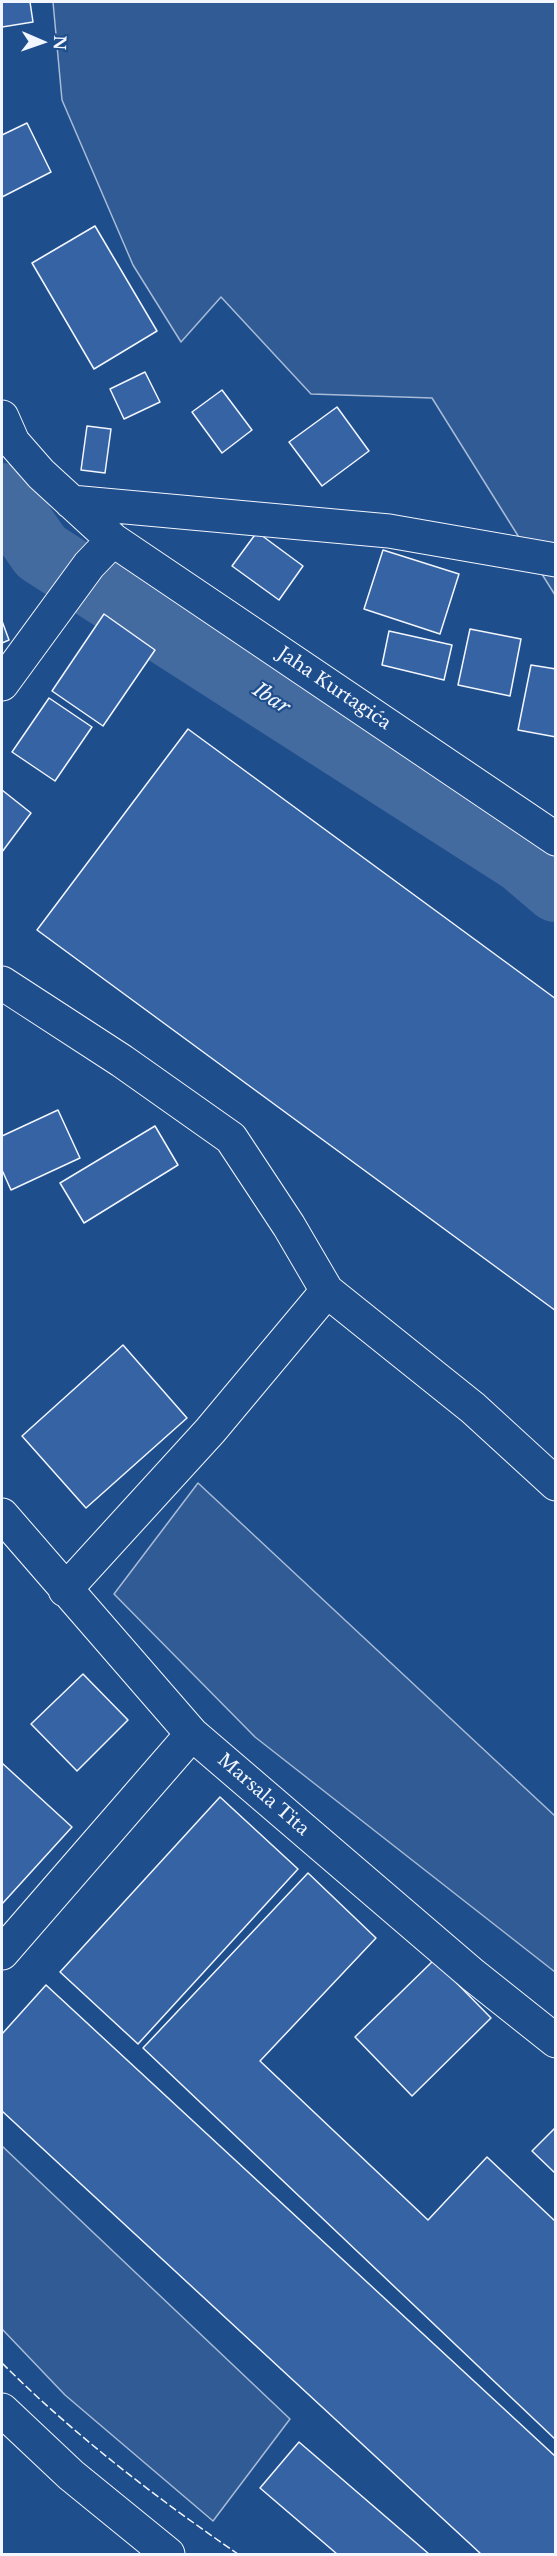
<!DOCTYPE html>
<html>
<head>
<meta charset="utf-8">
<style>
	body { margin:0 }
	#map { position:relative; width:557px; height:2556px; overflow:hidden; background:#1f4e8c; font-family:"Libre Baskerville",serif }
	canvas { display:block }
	.frame { position:absolute; inset:0; border:3px solid #f2f6ff; pointer-events:none }
	.north { position:absolute; left:12px; top:12px; width:60px; height:60px; -webkit-text-stroke:4px #1f4e8c; paint-order:stroke; rotate:92deg; font-size:16px; font-weight:700; line-height:24px; text-align:center; color:#f2f6ff }
	.north::after { content:''; display:block; margin:auto; width:21px; height:27px; background:#f2f6ff; clip-path:polygon(50% 0,100% 100%,50% 72%,0 100%) }
</style>
</head>
<body>
<div id="map">
<canvas width="557" height="2556"></canvas>
<div class="frame"></div>
<div class="north">N</div>
</div>
<script>
const ctx = document.querySelector('canvas').getContext('2d');
ctx.lineJoin = 'round';
function fill(path, color) { ctx.fillStyle = color; ctx.fill(path, 'evenodd'); }
function strokePath(path, color, width, dash) { ctx.strokeStyle = color; ctx.lineWidth = width; ctx.lineCap = dash ? 'butt' : 'round'; ctx.setLineDash(dash || []); ctx.stroke(path); }
function drawText(font, color, halo, rows, align = 'center') {
  ctx.font = font + ' "Libre Baskerville",serif'; ctx.lineWidth = 4.5; ctx.setLineDash([]); ctx.textBaseline = 'middle'; ctx.strokeStyle = halo; ctx.fillStyle = color; for (const [text, x, y, turn = 0] of rows) {
    ctx.save(); ctx.translate(x, y); ctx.rotate((+turn || 0) * Math.PI / 180); ctx.textAlign = isNaN(turn) ? turn : align; if (halo) ctx.strokeText(text, 0, 0); ctx.fillText(text, 0, 0); ctx.restore();
  }
}
const built = new Path2D(`
	M53,2H555V595L432,398L311,394L221,297L181,342L133,265L62,100Z
	M198,1483L555,1816V1972L255,1737L114,1594Z
	M2,2146L290,2419L213,2521L65,2395L2,2329Z`);
fill(built, '#305b95');
strokePath(built, '#a8bbd7', 1.5);
strokePath(new Path2D(`
	M2,496L41,552L522,860L556,889`), '#446ba0', 66);
const building = new Path2D(`
	M2,2H30L33,22L2,27Z
	M27,123L51,172L2,197V135Z
	M95,226L157,331L94,369L32,263Z
	M145,372L160,402L124,419L110,389Z
	M222,390L252,430L222,453L192,412Z
	M337,407L369,451L322,486L289,442Z
	M87,426L111,429L105,473L81,470Z
	M257,532L303,566L279,600L232,566Z
	M383,550L459,574L440,634L364,609Z
	M104,614L155,650L103,726L52,691Z
	M2,621L9,640L2,643Z
	M470,629L521,639L510,696L458,685Z
	M389,631L452,645L444,680L382,665Z
	M531,665L556,669V737L518,730Z
	M49,698L92,727L55,781L12,752Z
	M188,729L556,999V1311L37,930Z
	M2,790L31,813L2,852Z
	M58,1110L80,1158L11,1190L2,1170V1136Z
	M155,1126L178,1165L84,1223L60,1183Z
	M123,1345L187,1418L86,1508L22,1436Z
	M83,1674L128,1720L77,1771L31,1724Z
	M2,1763L72,1827L2,1904Z
	M220,1797L298,1869L138,2044L60,1972Z
	M308,1873L376,1938L260,2061L428,2220L487,2157L556,2222V2440L143,2048Z
	M434,1960L491,2018L412,2096L355,2037Z
	M46,1985L556,2457V2554H481L2,2111V2034Z
	M556,2127V2174L532,2151Z
	M299,2442L429,2554H337L260,2488Z`);
fill(building, '#3563a3');
strokePath(building, '#f2f6ff', 1.5);
const minor = new Path2D(`
	M2,417L13,442L41,474L113,540L556,839
	M71,502L389,531L556,560
	M2,684L89,565L113,540
	M2,983L122,1061L231,1138L289,1226L327,1291
	M2,1515L192,1734L473,1975L556,2041
	M65,1590L210,1431L327,1291L473,1408L556,1484
	M2,1953L192,1734`);
const major = new Path2D(`
	M2,2410L71,2475L168,2554`);
strokePath(minor, '#f2f6ff', 35);
strokePath(major, '#f2f6ff', 35);
strokePath(minor, '#1f4e8c', 33);
strokePath(major, '#1f4e8c', 33);
strokePath(new Path2D(`
	M2,2363C73,2434 155,2497 238,2554`), '#f2f6ff', 1.5, [8, 3]);
drawText('18px', '#f2f6ff', '#1f4e8c', [
	["Jaha Kurtagića",334,689,34],
	["Marsala Tita",263,1795,41]
]);
drawText('italic 20px', '#f2f6ff', '#1f4e8c', [
	["Ibar",271,699,33]
]);
</script>
</body>
</html>
